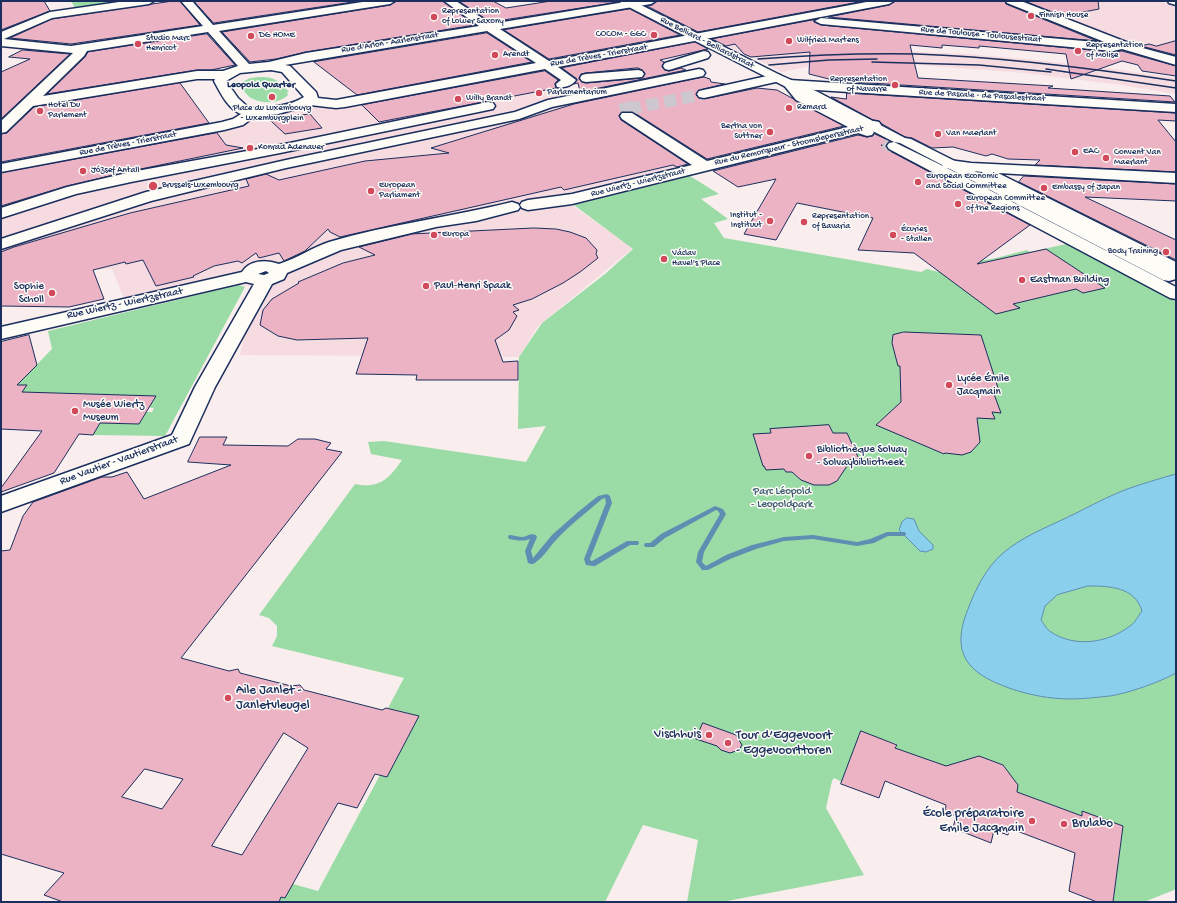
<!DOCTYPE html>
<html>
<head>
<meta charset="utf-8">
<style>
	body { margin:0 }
	#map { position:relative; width:1177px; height:903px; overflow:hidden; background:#faeded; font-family:"Gochi Hand",sans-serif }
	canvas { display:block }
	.frame { position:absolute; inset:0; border:2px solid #1b2f5e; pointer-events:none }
</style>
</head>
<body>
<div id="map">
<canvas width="1177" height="903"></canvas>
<div class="frame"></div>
</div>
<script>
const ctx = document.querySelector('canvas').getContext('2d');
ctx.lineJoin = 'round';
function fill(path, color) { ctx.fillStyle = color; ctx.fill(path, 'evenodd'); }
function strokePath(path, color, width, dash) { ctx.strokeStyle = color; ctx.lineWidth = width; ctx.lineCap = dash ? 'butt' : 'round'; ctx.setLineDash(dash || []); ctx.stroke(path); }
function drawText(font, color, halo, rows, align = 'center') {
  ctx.font = font + ' "Gochi Hand",sans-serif'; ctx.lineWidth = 3; ctx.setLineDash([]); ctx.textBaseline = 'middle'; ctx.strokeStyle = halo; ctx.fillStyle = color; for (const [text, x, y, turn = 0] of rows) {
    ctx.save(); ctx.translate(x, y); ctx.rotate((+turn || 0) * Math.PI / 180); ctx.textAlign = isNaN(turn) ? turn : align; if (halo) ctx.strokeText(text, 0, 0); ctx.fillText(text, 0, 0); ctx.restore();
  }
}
fill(new Path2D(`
	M647,1H1013L944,17L942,31L864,25L859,42L896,51L968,54L1026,59L1107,68L1176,78V94L1121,85L1024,73L907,64L836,65L806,67L782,72L754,58H751L714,39V37L700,32L649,6L647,5Z
	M1014,1H1160L1176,6V60L1137,48Z
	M543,70L700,170L572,205L633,248L538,326L519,357L240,355L255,288L227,280L126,303L112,269L51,271L1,275V170L242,125L260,116L310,107L335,108L439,89L441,90Z`), '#f6dce1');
fill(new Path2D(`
	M71,1H127L75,8Z
	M259,77C274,76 280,81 289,92H287L288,95C279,104 261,104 251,98C247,96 243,89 240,86H242V82L250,78Z
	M690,176L719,194L701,199L728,219L714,223L724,238L921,272L927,269L939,272C957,262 980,262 1000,257C1009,255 1018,252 1027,250L1030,252L1066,244L1176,301V887L1174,890L1144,902H1113L1123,826L1083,812L1082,816L1017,792L1018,785L1003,765L979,756L956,770L895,748L897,744L861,732L842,782L834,778L832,781L826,808L864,875L722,902H687L698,840L643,825L605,902H276L279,901L293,884L318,891L380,775L387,777L419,716L388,708L404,678L272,646L277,636V626L269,618L259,615L355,484C379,489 389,479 402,460L371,454L368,442L384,441L526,462L546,426L518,429L519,357L542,323L605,274L633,249L574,205Z
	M239,285L245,287L165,436L93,435L100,423L139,424L146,412H152L154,408L21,393L27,385H19L13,393H9L52,349L48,331Z`), '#9bdca6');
const water = new Path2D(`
	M1176,474V673C1160,682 1129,693 1110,696C1098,697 1084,699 1071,699C1050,699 1029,695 1009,688C967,673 950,653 968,609C976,588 986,568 1003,553C1022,537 1045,528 1066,518C1087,508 1108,496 1130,488C1145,483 1161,478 1176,474ZM1088,586C1110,586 1135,587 1142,611C1138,616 1135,623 1130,626C1108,643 1075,648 1051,632C1047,630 1044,624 1041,620L1045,606L1057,595Z
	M907,518L914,519L919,531L933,545V549L926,552L920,551L899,530L902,522Z`);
fill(water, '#8acfec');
strokePath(water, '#5e8fb3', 1);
fill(new Path2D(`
	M607,494L610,496L612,503L590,559L591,561H592L627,541H638L639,543L638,545H630L595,566H593L586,565L584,559L606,503L605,498L602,499C587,512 571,524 557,539C550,546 544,557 536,562C533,565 531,564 528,563L525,551L530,539C523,542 516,540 509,539L508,537L509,535C513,535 518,537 523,537C529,536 529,533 536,535L537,537L531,551L533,558L552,535L578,512L598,496Z
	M715,506L723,509L726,514L704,552L702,562L706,566L726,555L752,545L784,537L813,535L857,542L870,539L887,532H905L906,534L905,536H888L874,543L857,546L813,539L784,541L756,549L730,559L708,570H702L696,562L698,552L720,514L718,511L716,510L665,538L654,547H645L644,545L645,543H650L661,534Z`), '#5e8fb3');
const building = new Path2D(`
	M1,1H44L50,11L1,30Z
	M173,1H180L200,25L71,44L10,38L52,19Z
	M194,1H359L214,23Z
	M396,1H443L475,25L306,52L276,59L250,62L222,32L390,5Z
	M459,1H493L506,8L551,1L619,2L491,22Z
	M657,1H864L698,32L647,6L652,5Z
	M895,1H1005L1006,4L1097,41L828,17L889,5Z
	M1025,1H1098L1099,9L1063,16Z
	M630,9L680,35L549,59L504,30Z
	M814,20V22L821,25L1113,52L1122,51L1176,66V76L1142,71L1138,65L1122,61L1071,79L1066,54L979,46V48L942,45V48L910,45L918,78L1053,86L1048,88L1170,96L1175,102L837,81L809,74L810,52L751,57L744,54L735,44L726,46L712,39Z
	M487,33L532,62L357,95L314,62Z
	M207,34L235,65L211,70H197L47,94L85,57L88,52Z
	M1176,41V55L1141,46L1149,44L1156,46Z
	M695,42L708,49L660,60L664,62L662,67L665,70L669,71L681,68L686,70L580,92L578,83L574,84L577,79L562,68ZM638,68L642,70L645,73L642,78L586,83L582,82L579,79L581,74L586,73Z
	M23,50L70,54L1,119V72L30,59L9,57Z
	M545,71L558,80L555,84L556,88L379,122L362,105Z
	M704,77L710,79L711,82L725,84L699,90L696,95L699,98L704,99L757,88L777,90L844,126L707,159L633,112H622L619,115L621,120L688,164L677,167L673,165L564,190L561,187L340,237L330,232L328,229L305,251L284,261L279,253L259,258L256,253L242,263L238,261L214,266L193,276L194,277L156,286L143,260L126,264L125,262L93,270L104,299L69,307L1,306V252L14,247L130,213L249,186L246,179L266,174L279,180L365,161L449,153L431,148L574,104Z
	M180,83L209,123L1,162V134L7,133L34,107Z
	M847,93L1176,113V121L1158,120L1176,142V172L1035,165L1040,160L1008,159L992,154L986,156L953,147L932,148L912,138L905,137L882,124L879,121L873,120L831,97L846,99Z
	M310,114L322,128L285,134L271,121Z
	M217,133L226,145L243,148L131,171L67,186L1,206V173Z
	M875,134L890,141L886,146L881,145L888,150L1030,225L977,264L1046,249L1105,288L1083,293L1076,289L1013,304L1020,308L996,314L914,253L858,250L873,218L797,203L776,240L744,234L776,179L738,187L713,171L858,135L867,137L872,136Z
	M1024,176L1176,184V201L1085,197L1176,240V260L1019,182Z
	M534,228L556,229L570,232L586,238L597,250L596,254L598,258L580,272L563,283L532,299L513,305L519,310L513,312L517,316L509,330L495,340L503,362L518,361V380H416L417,375L356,374L368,338L297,340L278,336L260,325L263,310L272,299L299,283L298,282L343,263L375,255L359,247L412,234Z
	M904,332L981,335L1000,394H994L1001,413L992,412L995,419L977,418L980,442L971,452L962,455L945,453L944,454L876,425L901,402L900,366H898L892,343L893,335Z
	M29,335L37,365L17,385H27L22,392L156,396L139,424L100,423L93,435L79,434L54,473L1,492V488L42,431L1,429V342Z
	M829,425L833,433H847L859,459L844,460L847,466L837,481L829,485H814L801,480L792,472H786L784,469L766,470L764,466H763L753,434L771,433L770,429Z
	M200,437H227L223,445L288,446L298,439H315L331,443L326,449L342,452L181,658L229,671L238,669L240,673L291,686L300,685L304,690L382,710L386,708L419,716L387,777L375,774L357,808L338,803L285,898L281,897L279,902H63L44,895L64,873L1,854V551L10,550L23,516L33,502L102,477H112L127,472L144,499L231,465L188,462ZM284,733L308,748L242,855L212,846ZM145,769L183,779L162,809L122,797Z
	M703,723L736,735L742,745L739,750L730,753L721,750L717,746L696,739Z
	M861,731L897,745L895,748L946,766L979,756L1003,765L1018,785L1017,792L1082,816V811L1123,826L1113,902H1097L1069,891L1075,853L1009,828L1008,835L994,830L991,843L953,828L956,816L945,812L946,805L885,781L879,798L841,784Z`);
fill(building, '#ecb3c5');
strokePath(building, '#1b2f5e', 1);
strokePath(new Path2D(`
	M629,109L704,94`), '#cdc7d0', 12, [12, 6]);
strokePath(new Path2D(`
	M620,111L634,108
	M885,141L894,146`), '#cdc7d0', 15, [15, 8]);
const minor = new Path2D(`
	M126,1H154L149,4L52,18L4,39L71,46L203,26L181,1H192L213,25L369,1H395L390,4L219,31L249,64L269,62L306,53L479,26L444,1H456L491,24L631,1H656L651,4L500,29L549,61L872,1H894L889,4L558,67L576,80C572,86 564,88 557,87L556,84L561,80L545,69L345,107L336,108L310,105L278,114L255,116L243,125L224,130L1,172V164L222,122L233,119L241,114C228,109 220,92 214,81L215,79H197L33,106L6,132L1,133V121L73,53L1,46V32L50,12ZM487,31L536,63L336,100L318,98L316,92L290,66L285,65ZM208,32L238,66L223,71H197L43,96L84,56L87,51ZM271,70L282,72L304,97C289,107 267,108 249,108L238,98L226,81L240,73Z
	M1006,1H1021L1139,47L1176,57V65L1122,49L1113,51L821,24L815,21L821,18L1107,43L1007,3Z
	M704,51L708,52L710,55L708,58L669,70L665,69L663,66L665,63Z
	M699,69L703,70L705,73L703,76L552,107L519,119L286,168L151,201L1,249V239L146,192L286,160L515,112L548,100Z
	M638,70L642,71L644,74L642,77L586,82L582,81L580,78L582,75L586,74Z
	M776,74L780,75L782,78L780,81L704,98L699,97L697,94L699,91Z
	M789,80L1176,104V112L800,89L806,94L862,124L874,121L879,122L881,125L879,128L872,130L874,132L872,135L867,136L858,133L572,204L528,210L522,208L520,205L522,202L528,200L572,194L692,165L622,119L620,116L622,113H632L707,161L848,127L796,100L783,84L784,81Z
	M488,102L493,103L495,106L493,109L280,153L131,182L76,194L1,218V208L67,187L131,172L280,145Z
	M894,142L943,166L942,164L944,161L949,160L971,163L1176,173V183L998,173L1176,262V274L1170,273L986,178L982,172L947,168L1176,287V299L1170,298L889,149L887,146L889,143Z
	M512,202L518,204L520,207L518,210L476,221L436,227L341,250L287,273L284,279L272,284L215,387L189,444L1,512V496L172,435L195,387L254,284L246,282L1,339V327L242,272C249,260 266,259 279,264C296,259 311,248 329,242C389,224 452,217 512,202ZM266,271L269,273L264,275L258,274Z`);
const major = new Path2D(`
	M620,1H633L780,75L816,91L905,138L911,139L1175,272L1176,279L1169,281L1163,280L900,143L894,142C803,95 712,50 621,3Z
	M1168,1H1176V5L1169,3Z`);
strokePath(minor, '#1b2f5e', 3);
strokePath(major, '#1b2f5e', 3);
fill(minor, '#fdfcf7');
fill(major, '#fdfcf7');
strokePath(new Path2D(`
	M758,59C811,55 863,53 916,54C1003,57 1090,68 1176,81
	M872,62L979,65L1051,72
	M769,65L829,60L877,59
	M1046,69L1176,88`), '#1b2f5e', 1.5);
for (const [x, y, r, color] of [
	[1031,16,4,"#d1495b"],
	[434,17,4,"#d1495b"],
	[654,35,4,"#d1495b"],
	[251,36,4,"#d1495b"],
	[789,41,4,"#d1495b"],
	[138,44,4,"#d1495b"],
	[1078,51,4,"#d1495b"],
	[495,55,4,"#d1495b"],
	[895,85,4,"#d1495b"],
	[539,93,4,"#d1495b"],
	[272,97,4,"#d1495b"],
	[458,99,4,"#d1495b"],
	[789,108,4,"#d1495b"],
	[40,111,4,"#d1495b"],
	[770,132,4,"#d1495b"],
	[938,134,4,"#d1495b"],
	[250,148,4,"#d1495b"],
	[1075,152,4,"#d1495b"],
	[1106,158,4,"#d1495b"],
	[83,171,4,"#d1495b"],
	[918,182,4,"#d1495b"],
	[153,186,5,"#d1495b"],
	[1044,188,4,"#d1495b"],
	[371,191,4,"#d1495b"],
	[958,204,4,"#d1495b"],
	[770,221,4,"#d1495b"],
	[804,222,4,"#d1495b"],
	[434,235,4,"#d1495b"],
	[893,235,4,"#d1495b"],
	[1166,252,4,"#d1495b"],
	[664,259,4,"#d1495b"],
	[1022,280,4,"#d1495b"],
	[426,286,4,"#d1495b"],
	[52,293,4,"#d1495b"],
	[949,385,4,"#d1495b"],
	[75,411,4,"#d1495b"],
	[809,456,4,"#d1495b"],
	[228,698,4,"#d1495b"],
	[709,735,4,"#d1495b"],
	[728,743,4,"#d1495b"],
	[1032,821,4,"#d1495b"],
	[1064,824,4,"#d1495b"]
]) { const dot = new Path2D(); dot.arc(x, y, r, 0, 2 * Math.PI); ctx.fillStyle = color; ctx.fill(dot); strokePath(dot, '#fdfcf7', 1.5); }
drawText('9px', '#1b2f5e', '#fdfcf7', [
	["Representation",442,12],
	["of Lower Saxony",442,22],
	["Finnish House",1039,16],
	["COCOM - GGC",646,35,"right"],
	["DG HOME",259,36],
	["Studio Marc",146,39],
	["Henricot",146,49],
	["Wilfried Martens",797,41],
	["Representation",1086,46],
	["of Molise",1086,56],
	["Arendt",503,55],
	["Representation",887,80,"right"],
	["of Navarre",887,90,"right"],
	["Parlamentarium",547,93],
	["Willy Brandt",466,99],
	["Hotel Du",48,106],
	["Parlement",48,116],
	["Remard",797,108],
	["Place du Luxembourg",272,109,"center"],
	["- Luxemburgplein",272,119,"center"],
	["Bertha von",762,127,"right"],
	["Suttner",762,137,"right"],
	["Van Maerlant",946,134],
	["Konrad Adenauer",258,148],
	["EAC",1083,152],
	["Convent Van",1114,153],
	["Maerlant",1114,163],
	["József Antall",91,171],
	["European Economic",926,177],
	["and Social Committee",926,187],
	["Brussels-Luxembourg",162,186],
	["European",379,186],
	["Parliament",379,196],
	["Embassy of Japan",1052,188],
	["European Committee",966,199],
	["of the Regions",966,209],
	["Institut -",762,216,"right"],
	["Instituut",762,226,"right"],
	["Representation",812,217],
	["of Bavaria",812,227],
	["Écuries",901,230],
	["- Stallen",901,240],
	["Europa",442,235],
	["Body Training",1158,252,"right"],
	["Václav",672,254],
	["Havel's Place",672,264]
], 'left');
drawText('9px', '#1b2f5e', '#fdfcf7', [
	["Rue de Toulouse - Toulousestraat",981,35,5],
	["Rue d'Arlon - Aarlenstraat",390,43,-9],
	["Rue Belliard - Belliardstraat",707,43,27],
	["Rue de Trèves - Trierstraat",599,56,-10],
	["Rue de Pascale - de Pascalestraat",982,96,3],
	["Rue de Trèves - Trierstraat",128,144,-11],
	["Rue du Remorqueur - Stoomslepersstraat",789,146,-13],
	["Rue Wiertz - Wiertzstraat",638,183,-14]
]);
drawText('bold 10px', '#1b2f5e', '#fdfcf7', [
	["Leopold Quarter",261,85]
]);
drawText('11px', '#1b2f5e', '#fdfcf7', [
	["Eastman Building",1030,280],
	["Paul-Henri Spaak",434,286],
	["Sophie",44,287,"right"],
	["Scholl",44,300,"right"],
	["Lycée Émile",957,379],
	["Jacqmain",957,392],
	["Musée Wiertz",83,405],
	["Museum",83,418],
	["Bibliothèque Solvay",817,450],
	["- Solvaybibliotheek",817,463]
], 'left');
drawText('11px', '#1b2f5e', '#fdfcf7', [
	["Rue Wiertz - Wiertzstraat",125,304,-12],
	["Rue Vautier - Vautierstraat",119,461,-20]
]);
drawText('11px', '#3b5a70', '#fdfcf7', [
	["Parc Léopold",782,492],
	["- Leopoldpark",782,505]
]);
drawText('13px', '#1b2f5e', '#fdfcf7', [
	["Aile Janlet -",236,691],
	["Janletvleugel",236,706],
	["Vischhuis",701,735,"right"],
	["Tour d’Eggevoort",736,736],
	["- Eggevoorttoren",736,751],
	["École préparatoire",1024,814,"right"],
	["Emile Jacqmain",1024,829,"right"],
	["Brulabo",1072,824]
], 'left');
</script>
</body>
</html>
